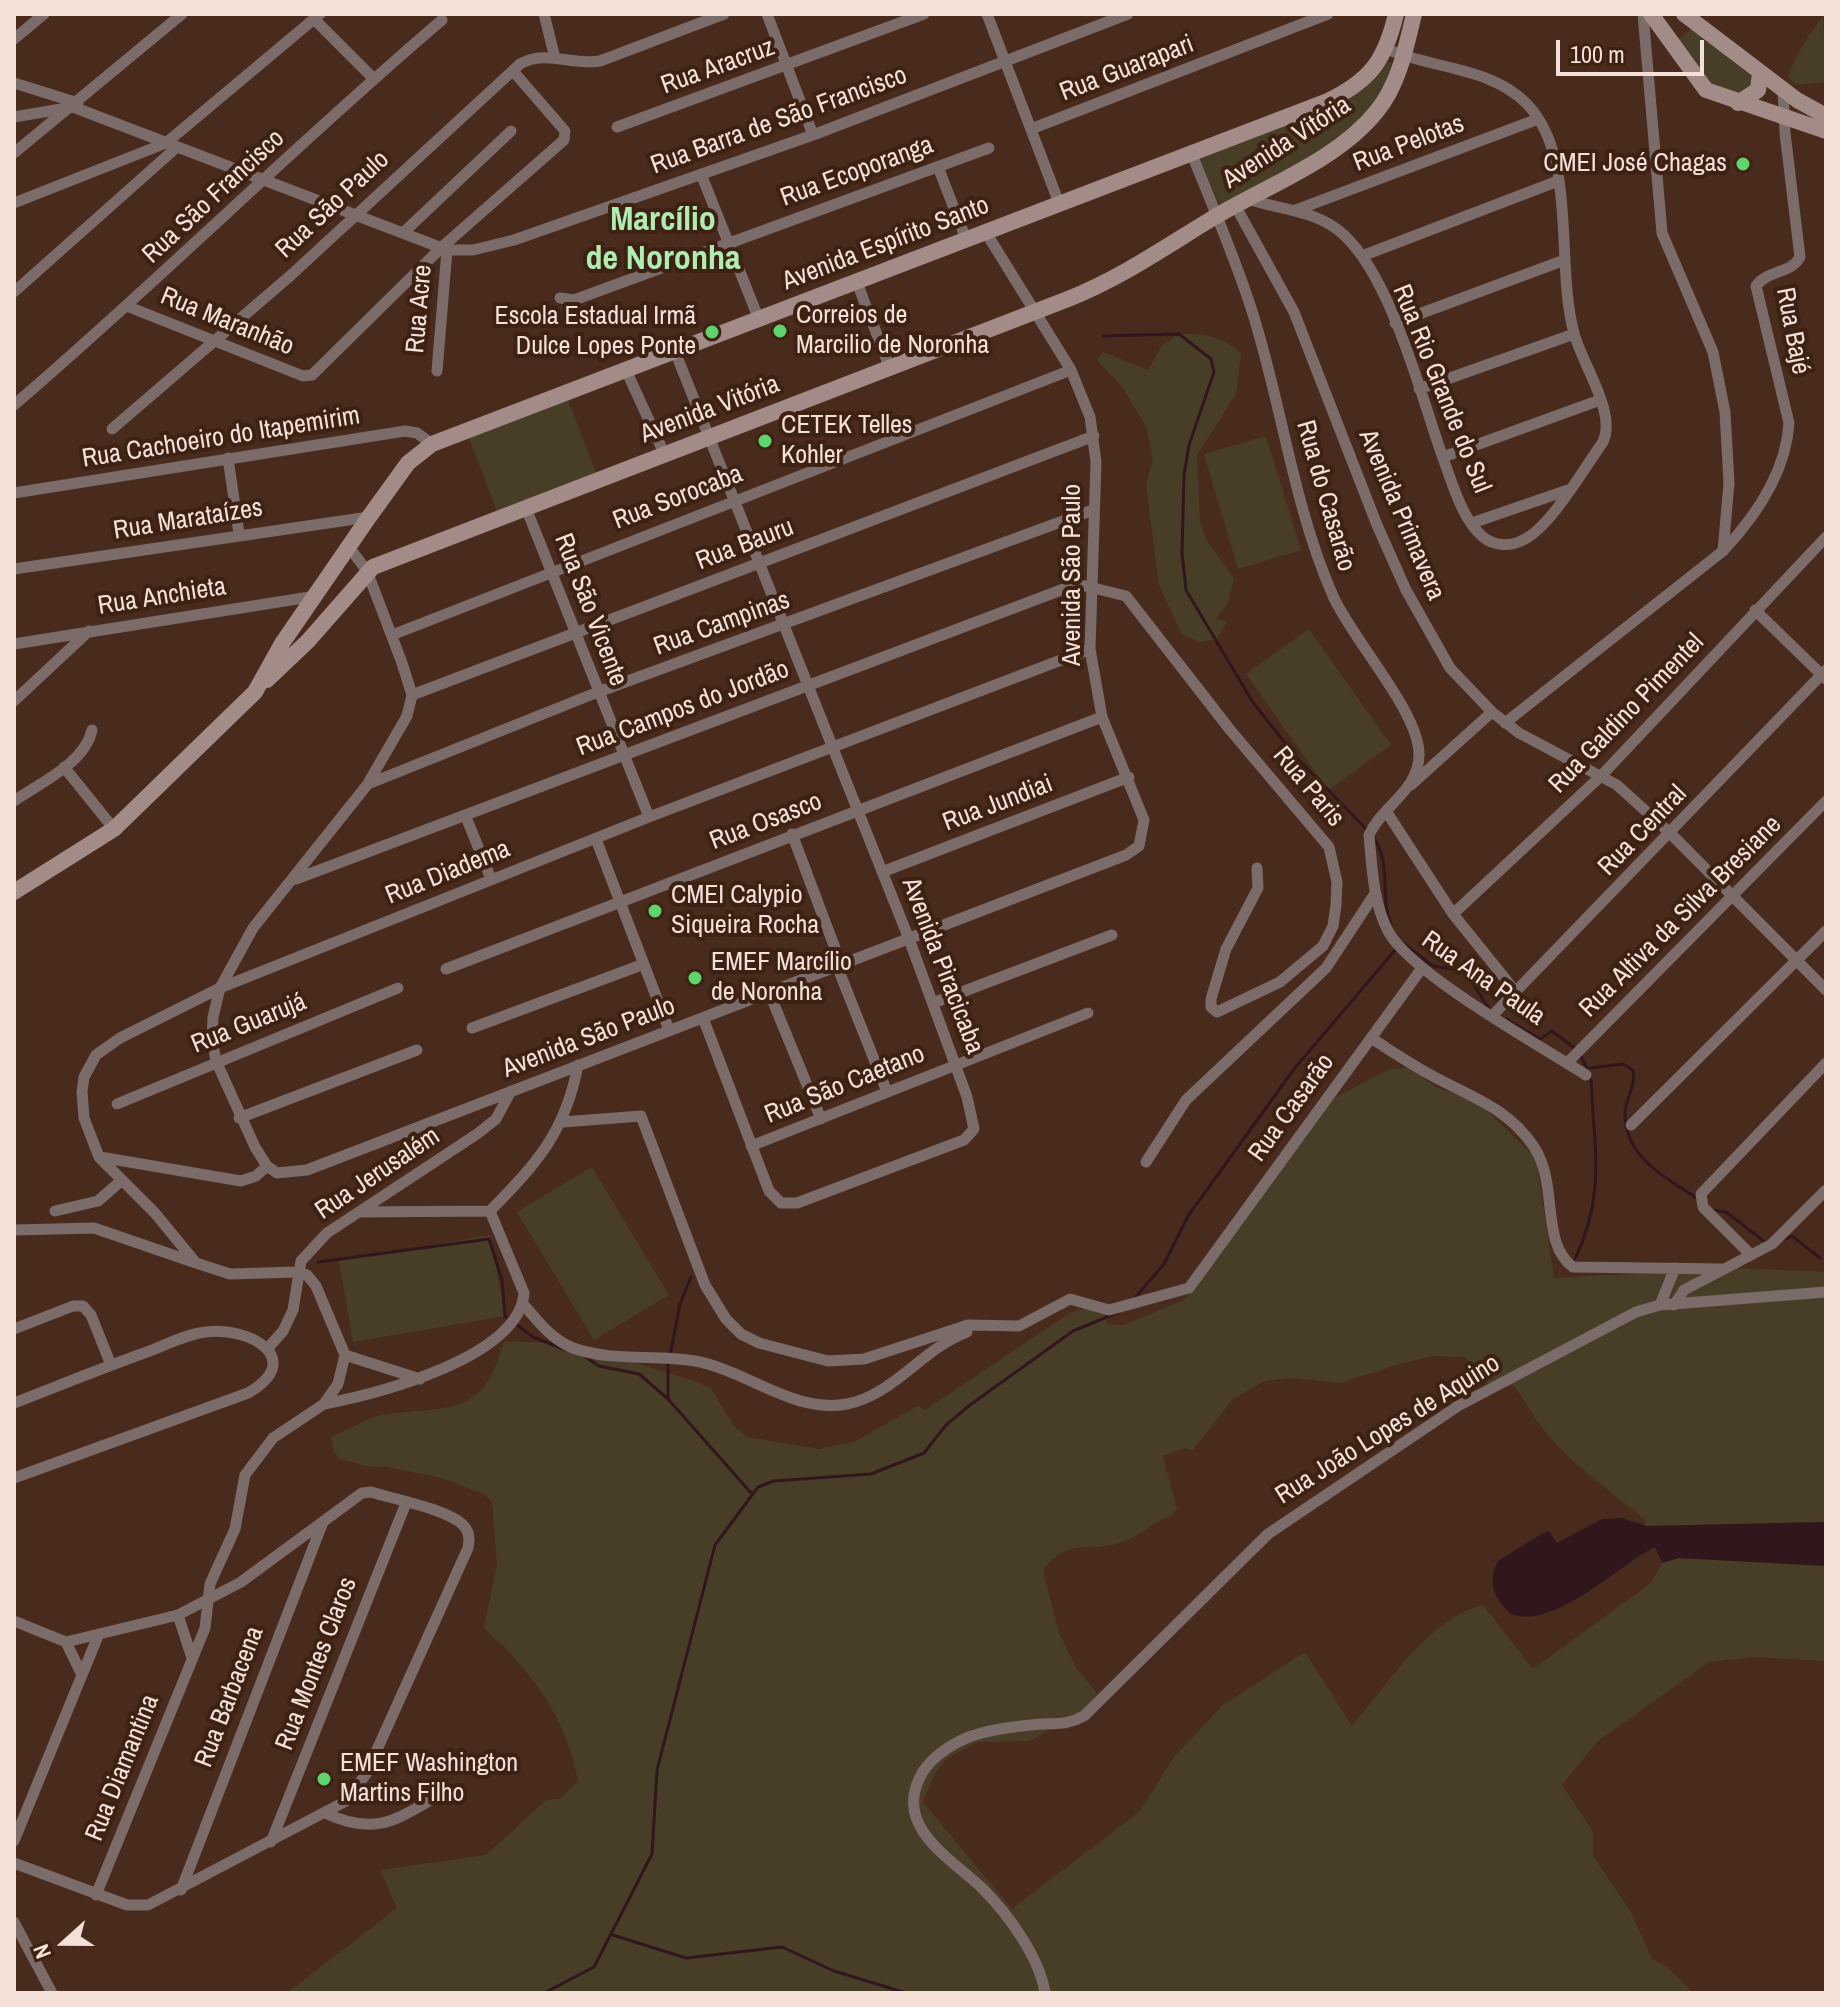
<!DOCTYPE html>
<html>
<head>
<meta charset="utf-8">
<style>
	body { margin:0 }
	#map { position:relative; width:1840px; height:2007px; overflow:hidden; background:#482b1c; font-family:"Archivo Narrow",sans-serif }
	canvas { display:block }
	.frame { position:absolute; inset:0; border:16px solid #f4e0d7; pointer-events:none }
	.north { position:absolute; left:24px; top:1903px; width:80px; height:80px; -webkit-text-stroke:6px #3d2113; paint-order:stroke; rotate:249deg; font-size:22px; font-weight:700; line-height:32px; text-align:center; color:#f4e0d7 }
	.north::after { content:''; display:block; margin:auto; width:28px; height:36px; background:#f4e0d7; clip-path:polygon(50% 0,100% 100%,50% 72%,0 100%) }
	.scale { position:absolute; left:1556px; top:40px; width:148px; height:36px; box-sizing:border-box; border:4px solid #f4e0d7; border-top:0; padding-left:10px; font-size:24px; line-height:28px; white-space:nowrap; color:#f4e0d7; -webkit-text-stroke:6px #3d2113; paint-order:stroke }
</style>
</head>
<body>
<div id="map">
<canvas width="1840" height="2007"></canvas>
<div class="frame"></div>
<div class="north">N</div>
<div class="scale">100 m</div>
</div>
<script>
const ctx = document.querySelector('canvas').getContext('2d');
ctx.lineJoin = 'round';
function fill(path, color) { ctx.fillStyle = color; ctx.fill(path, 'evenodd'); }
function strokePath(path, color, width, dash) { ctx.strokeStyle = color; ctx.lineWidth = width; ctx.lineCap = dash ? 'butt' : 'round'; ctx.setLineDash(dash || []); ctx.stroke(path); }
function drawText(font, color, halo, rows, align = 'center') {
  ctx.font = font + ' "Archivo Narrow",sans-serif'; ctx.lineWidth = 8; ctx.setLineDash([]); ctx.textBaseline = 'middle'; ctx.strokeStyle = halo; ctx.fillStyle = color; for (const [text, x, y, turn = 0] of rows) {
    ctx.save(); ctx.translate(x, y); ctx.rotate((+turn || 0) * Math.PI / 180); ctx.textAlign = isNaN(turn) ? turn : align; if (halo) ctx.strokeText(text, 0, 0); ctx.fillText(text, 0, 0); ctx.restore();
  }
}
fill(new Path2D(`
	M1823,17L1826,82L1795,85L1788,76C1797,53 1807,36 1823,17Z
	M1692,29L1751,76L1752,85L1747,96L1716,91L1678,39Z
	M1398,62C1364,141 1292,166 1220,205L1196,154L1320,112L1384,63Z
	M1177,334C1205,334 1219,335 1241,353L1236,394L1197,455L1200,521L1207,541L1234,578L1228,603L1216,619L1227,622L1217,639L1200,642L1182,635L1159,585L1146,485L1153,458L1146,427L1123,388L1097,360L1103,352L1148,370L1161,347Z
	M568,400L596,473L497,511L469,438Z
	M1266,436L1301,550L1238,569L1204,454Z
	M1309,629L1391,745L1328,790L1246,674Z
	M1409,1068L1436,1087L1479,1103L1536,1158L1554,1278L1733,1268L1826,1272V1522L1646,1526L1645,1520C1613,1492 1577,1469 1550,1437C1536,1422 1526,1402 1514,1386L1484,1383L1465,1357L1434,1356L1406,1362L1341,1383L1292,1378L1264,1381L1232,1400L1193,1450L1185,1448L1163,1456L1177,1509L1171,1515C1152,1523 1136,1539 1116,1544C1082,1552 1069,1538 1043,1570L1059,1633L1077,1669L1097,1693L1088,1708L1030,1741L977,1742L946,1759L935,1774L923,1802L1012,1909L1139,1812L1174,1757L1223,1705L1305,1652L1352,1726C1387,1685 1429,1618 1483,1605L1533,1669L1651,1583L1662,1563L1679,1558L1826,1566V1661L1755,1657L1709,1662L1598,1741L1562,1785L1593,1832V1856L1631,1912L1652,1959L1666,1966L1694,1993H287L397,1908L380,1870L486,1855L546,1800L560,1799L578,1781C569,1730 545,1692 511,1654C503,1644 492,1638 484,1627L497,1565L492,1502L484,1494L441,1478L388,1467L365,1466L340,1459L334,1452L331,1437C348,1430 370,1416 388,1414C455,1406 484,1415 504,1341L552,1343L630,1361L700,1383L711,1389L734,1426L747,1437L819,1449L854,1442L918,1406L925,1410L1070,1313L1084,1308L1103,1311L1108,1324L1124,1325L1184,1300L1333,1099L1389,1069Z
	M592,1167L669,1295L594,1340L517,1212Z
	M490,1235L505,1316L353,1342L339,1261Z`), '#483e27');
fill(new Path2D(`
	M1622,1518L1646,1526L1826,1522V1566L1679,1558L1662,1563L1655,1547C1617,1566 1555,1630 1511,1614C1494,1599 1487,1582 1498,1561L1543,1533L1549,1531L1557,1543L1602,1519Z`), '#31171c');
strokePath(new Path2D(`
	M1103,336L1179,334L1211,359L1214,372L1189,445L1184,475L1182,553L1186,590L1252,701L1295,756L1367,830
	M1372,836C1393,862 1379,896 1391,924
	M1403,943L1433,966L1465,971L1489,1009
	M1506,1019L1540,1039L1552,1031L1576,1049
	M1590,1068L1623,1064L1633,1070C1636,1085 1626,1098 1625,1113C1624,1156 1665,1178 1697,1198
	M1712,1210L1726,1212L1765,1242
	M1783,1240L1792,1236L1820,1258
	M1574,1261C1599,1211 1598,1168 1593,1114C1590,1084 1596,1083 1580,1055
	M318,1262L489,1239L502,1280L505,1316L533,1337L566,1350
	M1134,1299L1164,1264L1188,1216L1294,1069L1397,948
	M584,1356L599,1366L639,1374L668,1399L752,1494
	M670,1356L680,1304L691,1277
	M668,1363V1399
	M613,1935L686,1958L782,1947L834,1971L906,1993
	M544,1993L594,1967L652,1854L657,1770L715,1545L758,1487L774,1481L871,1474L924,1453L946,1425L970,1405L1073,1331L1119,1312`), '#31171c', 3);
strokePath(new Path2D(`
	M544,14L555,58
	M767,14L813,135
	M987,14L1059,203
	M1643,14L1662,233L1713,352L1725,412L1729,483L1723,551
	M314,19L373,78
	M14,39L44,14
	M14,83L78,103
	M14,117L73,107L447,250H473L514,240L813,135L1128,14
	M617,127L924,14
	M1031,129L1328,14
	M1191,152C1212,205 1235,257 1252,311C1282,405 1293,505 1333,596C1352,639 1420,713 1419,755C1419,790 1382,806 1369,835C1372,867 1373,902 1388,931C1411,974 1539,1045 1586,1075
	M14,153L182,14
	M938,167L966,239
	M701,174L758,317
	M1248,199C1280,210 1318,210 1344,235C1393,281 1421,397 1444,461C1453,485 1462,519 1483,537C1494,546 1510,547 1523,540C1551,527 1584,468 1603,442C1617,413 1582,364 1574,333C1555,264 1578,157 1527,104C1492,67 1432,69 1387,49
	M14,203L166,143L320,14
	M1236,207L1294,312L1377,525L1406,590L1450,668L1492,712L1519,733L1617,785L1671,834L1826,990
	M1296,210L1538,119
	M404,232L511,131
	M1362,256L1558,181
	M856,280L889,366
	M14,292L177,147
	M560,298L574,300L989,148
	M129,307L303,376L312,375L442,247L564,140L565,131L513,71
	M1395,323L1562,261
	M674,349L909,939L967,1097L974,1129L964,1140L797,1203H781L769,1191L703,1018
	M625,368L664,453
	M437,371L447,250
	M1419,389L1574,334
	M14,405C160,280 296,144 442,20
	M112,429L290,276L520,64C546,49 572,66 600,61L724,14
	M1443,457L1600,400
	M228,458L239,534
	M14,493L405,431L417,433L432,444
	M526,508L649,817
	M1472,523L1568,490
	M349,547L367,571L402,663L412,695L407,716L367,785L253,928L220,988L213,1017L212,1040L216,1061L255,1147L267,1166L277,1173L307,1170L1126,855L1139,846L1144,820L1102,717L1090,649L1096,462L1090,417L1071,370L985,231
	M14,569L369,517
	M1755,610L1826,679
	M392,635L1071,370
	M14,644L316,596
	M412,695L1094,436
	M14,701L89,631
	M1505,723L1723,551C1756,516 1786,473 1789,423L1756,286C1767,270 1791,274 1800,257L1785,133L1783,90
	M64,767L114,829
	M368,784L598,692L1093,510
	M1411,785L1492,712
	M14,801C40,783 85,763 92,730
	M1386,811L1453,914L1515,991
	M466,817L491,879
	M792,834L841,964
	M596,839L669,1030
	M882,872L1129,777
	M296,879L1077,584L1126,596L1231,731L1329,847L1337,882L1336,905L1333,926L1323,946L1280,982L1217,1012L1211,1007V999L1226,949L1258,888L1257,868
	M1453,914L1601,776L1826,537
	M837,966L887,1092
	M446,969L1102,717
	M769,992L821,1119
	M933,1003L1112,935
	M1493,1015L1826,670
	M472,1028L644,964
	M1371,1038C1390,1050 1409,1063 1429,1074C1468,1096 1508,1107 1534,1147C1559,1185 1540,1243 1573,1267L1723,1269
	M1567,1063L1826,801
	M117,1104L398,988
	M239,1118L417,1050
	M563,1122L641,1116L705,1285L726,1319L741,1334L759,1343L828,1361L864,1359L968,1325L1019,1326L1070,1299L1109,1310L1189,1288L1422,968
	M1631,1125L1826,931
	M751,1146L1088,1013
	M100,1157L241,1181L256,1176L267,1166
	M1146,1162L1186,1100L1326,968L1374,895
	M55,1211L98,1201L122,1180
	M490,1211C537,1163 565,1133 578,1065
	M359,1212L490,1211
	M14,1230L94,1228L196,1263
	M1751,1255L1703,1207L1701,1194L1826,1063
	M523,1304C538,1321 552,1340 573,1348C612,1362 655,1354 695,1361C746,1370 793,1414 847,1404C894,1395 923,1348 967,1332
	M1660,1305L1675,1268
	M1674,1305L1684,1290L1772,1244L1826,1190
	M14,1329L73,1306H83L91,1315L111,1365
	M268,1348L283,1331L293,1310L301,1261L327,1233L477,1134L496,1119L511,1091
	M345,1355L420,1379
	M14,1403C58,1386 102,1368 147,1352C166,1345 186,1334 206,1332C249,1326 307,1359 248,1393L14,1478
	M324,1404C376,1394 519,1358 524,1293L490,1211
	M178,1615L192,1658
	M14,1621L66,1642L178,1615L241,1582L362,1493L371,1492C393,1499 446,1509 462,1524C469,1530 470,1539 468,1548L366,1774L346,1801L148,1905H127L14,1863
	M66,1642L81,1673
	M325,1813C379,1838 397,1818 445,1792
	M14,1841L98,1636
	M271,1842L406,1503
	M181,1890L323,1522
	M96,1895L205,1628L210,1584L235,1529L245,1475L273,1438L324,1404L338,1384L345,1355L316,1286L307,1275L297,1272L230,1274L196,1263L154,1212L99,1157L84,1118L82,1092L84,1077L96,1055L120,1038L220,988L649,817L1090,649
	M14,1922L52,1993
	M1045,1993C1040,1958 1008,1914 983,1889C952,1859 894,1828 920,1777C927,1762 944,1749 960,1741C979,1731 1010,1727 1031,1725C1052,1722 1064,1727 1084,1716L1268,1534L1458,1406L1636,1312L1660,1305L1826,1292`), '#7b6c6a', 11);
strokePath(new Path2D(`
	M1651,14L1706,90L1826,131
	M1684,14L1797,100L1826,116
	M1738,103L1758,90L1760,73
	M267,680L308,641L373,567L1068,299C1121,278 1165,247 1213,218C1266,186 1337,161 1377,111C1399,84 1406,47 1414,14
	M14,892L114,829L255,692L283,642L369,517L408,463L432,444L1328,101C1371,80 1385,60 1396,14`), '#a38b88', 16);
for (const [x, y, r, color] of [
	[1743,164,8,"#5dd56c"],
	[780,331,8,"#5dd56c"],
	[712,332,8,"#5dd56c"],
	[765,441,8,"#5dd56c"],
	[655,911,8,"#5dd56c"],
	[695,978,8,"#5dd56c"],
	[324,1779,8,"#5dd56c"]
]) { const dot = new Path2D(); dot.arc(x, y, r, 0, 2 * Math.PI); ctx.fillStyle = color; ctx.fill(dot); strokePath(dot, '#3d2113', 3); }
drawText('26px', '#f4e0d7', '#3d2113', [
	["Rua Aracruz",718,67,-20],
	["Rua Guarapari",1127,69,-21],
	["Rua Barra de São Francisco",779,121,-20],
	["Avenida Vitória",1287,143,-33],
	["Rua Pelotas",1409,144,-21],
	["Rua Ecoporanga",857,172,-20],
	["Rua São Francisco",214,197,-43],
	["Rua São Paulo",333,205,-43],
	["Avenida Espírito Santo",886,244,-21],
	["Rua Acre",420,309,-85],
	["Rua Maranhão",227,322,22],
	["Rua Bajé",1792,331,79],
	["Rua Rio Grande do Sul",1441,389,68],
	["Avenida Vitória",710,410,-21],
	["Rua Cachoeiro do Itapemirim",221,438,-9],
	["Rua do Casarão",1325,496,74],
	["Rua Sorocaba",678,498,-21],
	["Avenida Primavera",1401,515,67],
	["Rua Marataízes",188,520,-9],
	["Rua Bauru",745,545,-21],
	["Avenida São Paulo",1073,575,-90],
	["Rua Anchieta",162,597,-9],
	["Rua São Vicente",590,610,69],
	["Rua Campinas",722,624,-20],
	["Rua Campos do Jordão",683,709,-21],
	["Rua Galdino Pimentel",1627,714,-46],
	["Rua Paris",1308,787,50],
	["Rua Jundiai",998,804,-21],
	["Rua Osasco",766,822,-21],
	["Rua Central",1643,831,-46],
	["Rua Diadema",448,873,-22],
	["Rua Altiva da Silva Bresiane",1681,917,-45],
	["Avenida Piracicaba",942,966,69],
	["Rua Ana Paula",1483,979,35],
	["Rua Guarujá",249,1024,-22],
	["Avenida São Paulo",589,1038,-21],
	["Rua São Caetano",845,1085,-22],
	["Rua Casarão",1292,1108,-54],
	["Rua Jerusalém",378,1174,-34],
	["Rua João Lopes de Aquino",1388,1430,-32],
	["Rua Montes Claros",317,1664,-69],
	["Rua Barbacena",230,1697,-69],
	["Rua Diamantina",123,1768,-68]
]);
drawText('26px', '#f4e0d7', '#3d2113', [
	["CMEI José Chagas",1727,164,"right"],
	["Correios de",796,316],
	["Marcilio de Noronha",796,346],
	["Escola Estadual Irmã",696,317,"right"],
	["Dulce Lopes Ponte",696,347,"right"],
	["CETEK Telles",781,426],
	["Kohler",781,456],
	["CMEI Calypio",671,896],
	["Siqueira Rocha",671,926],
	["EMEF Marcílio",711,963],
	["de Noronha",711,993],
	["EMEF Washington",340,1764],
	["Martins Filho",340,1794]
], 'left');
drawText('bold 34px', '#b0edb3', '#3d2113', [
	["Marcílio",663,221],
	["de Noronha",663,260]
]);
</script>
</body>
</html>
